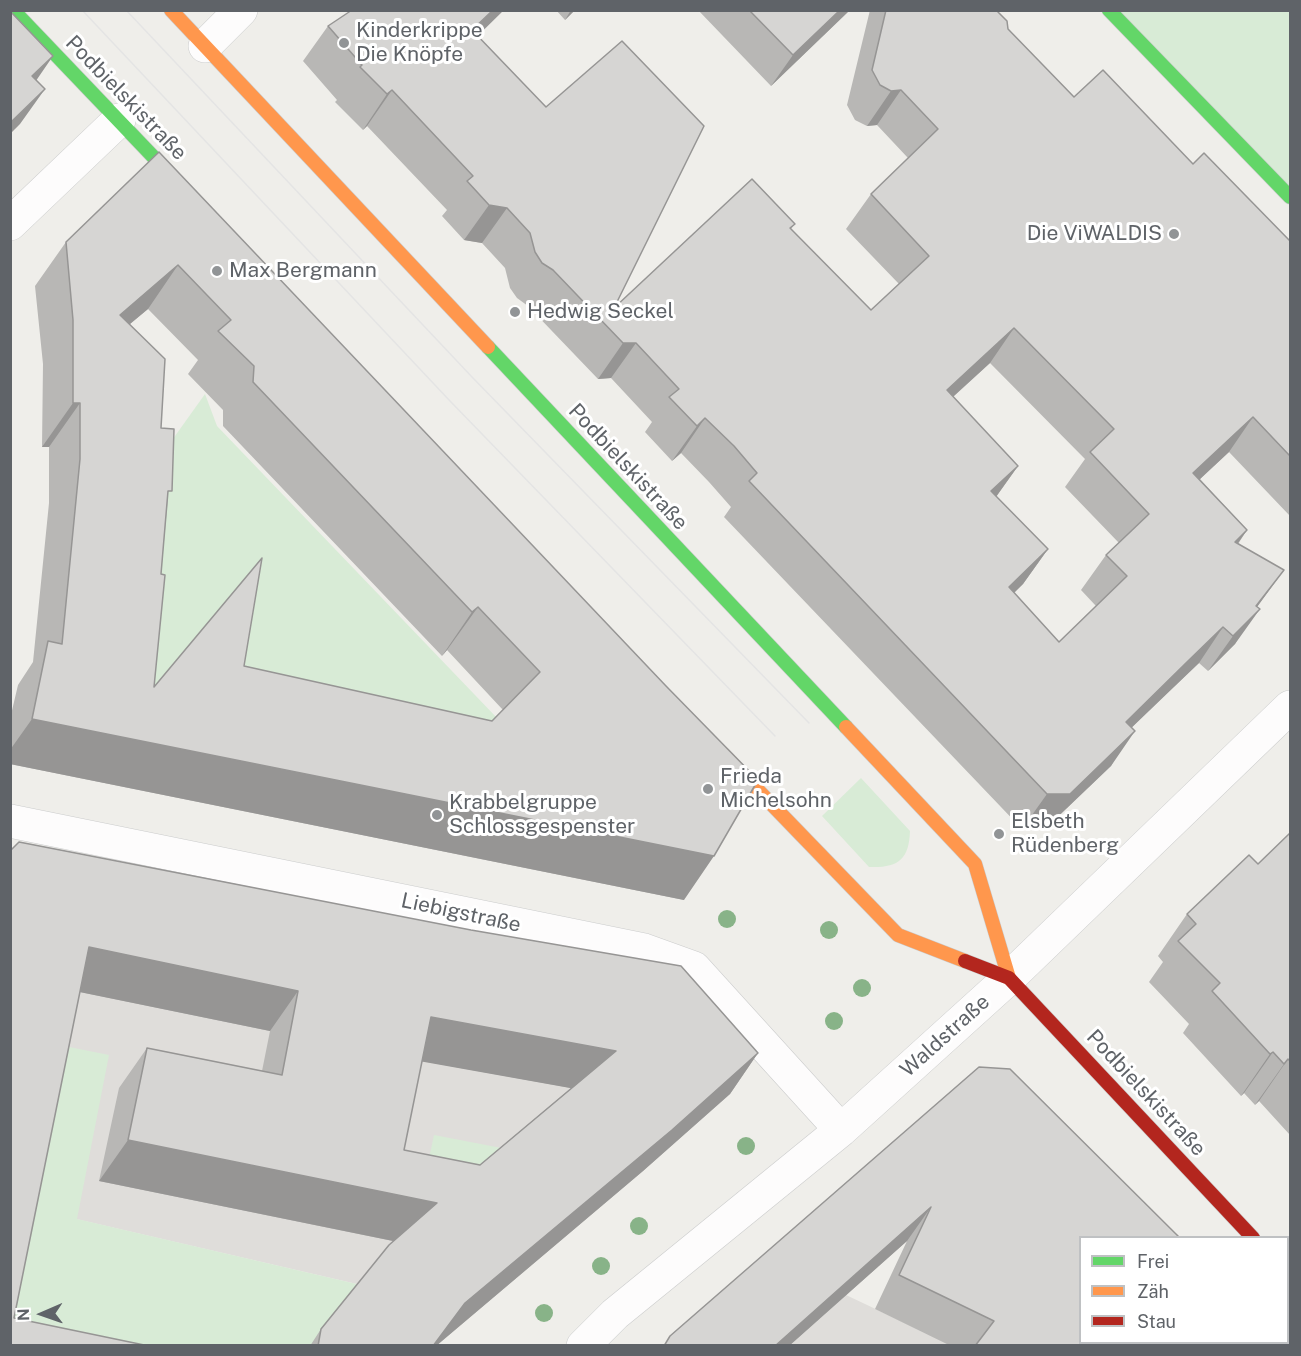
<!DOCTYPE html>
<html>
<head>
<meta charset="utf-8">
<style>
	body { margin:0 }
	#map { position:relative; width:1301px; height:1356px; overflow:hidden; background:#efeeea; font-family:"Public Sans",sans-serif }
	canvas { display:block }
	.frame { position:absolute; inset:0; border:12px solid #5f6368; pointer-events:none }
	.legend { position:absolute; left:1079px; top:1236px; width:210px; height:108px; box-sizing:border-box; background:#fff; border:2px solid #bfc1c3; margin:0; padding:8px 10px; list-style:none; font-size:18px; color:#5f6368 }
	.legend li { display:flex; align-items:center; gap:12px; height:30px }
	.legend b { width:30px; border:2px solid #bfc1c3 }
	.north { position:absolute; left:12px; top:1284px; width:60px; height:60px; -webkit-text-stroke:4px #fff; paint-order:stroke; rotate:268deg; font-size:16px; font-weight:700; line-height:24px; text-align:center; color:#5f6368 }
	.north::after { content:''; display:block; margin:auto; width:21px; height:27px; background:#5f6368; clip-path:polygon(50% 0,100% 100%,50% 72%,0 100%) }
</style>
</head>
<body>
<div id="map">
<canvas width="1301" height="1356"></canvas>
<div class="frame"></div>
<ul class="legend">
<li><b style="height:8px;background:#63d668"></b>Frei</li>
<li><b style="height:8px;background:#ff974d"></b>Zäh</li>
<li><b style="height:8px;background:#b3261e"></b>Stau</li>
</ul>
<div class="north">N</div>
</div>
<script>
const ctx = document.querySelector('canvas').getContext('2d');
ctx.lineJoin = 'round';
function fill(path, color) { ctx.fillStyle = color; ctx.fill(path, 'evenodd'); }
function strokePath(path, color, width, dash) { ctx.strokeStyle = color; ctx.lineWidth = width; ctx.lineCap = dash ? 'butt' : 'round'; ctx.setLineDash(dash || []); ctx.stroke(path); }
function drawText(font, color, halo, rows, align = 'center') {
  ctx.font = font + ' "Public Sans",sans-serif'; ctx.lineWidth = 6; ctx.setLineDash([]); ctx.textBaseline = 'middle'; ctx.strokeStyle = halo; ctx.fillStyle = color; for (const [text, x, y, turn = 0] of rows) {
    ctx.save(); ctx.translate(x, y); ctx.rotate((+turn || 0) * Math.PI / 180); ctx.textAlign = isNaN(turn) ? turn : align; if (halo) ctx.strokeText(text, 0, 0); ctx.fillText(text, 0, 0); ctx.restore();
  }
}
fill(new Path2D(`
	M47,976L605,1072L361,1285L76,1219L108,1056L35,1040Z
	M846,1295L922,1331L1043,1346H789Z`), '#dfddda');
fill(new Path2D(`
	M1109,11H1290V197Z
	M205,394L217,426L498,719L457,759L177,718L120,705L150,471Z
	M861,778L910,831C909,860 898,868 869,867L822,816Z
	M49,1043L109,1055L77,1219L361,1285L312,1345L11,1346V1235Z
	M434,1135L517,1151L420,1200Z`), '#d8ebd6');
const street = new Path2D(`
	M205,46L241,10
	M10,224L119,120
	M10,821L644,950L694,968L841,1130
	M583,1346L615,1314L841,1130L1009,978L1290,707`);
const fast = new Path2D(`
	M13,10L184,189
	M1109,10L1290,197
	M488,347L846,727`);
const slow = new Path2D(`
	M171,10L488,347
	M846,727L975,864L1009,978
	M723,754L898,935L965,961`);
const jam = new Path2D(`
	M965,961L1009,978L1253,1238
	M1288,1274L1290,1278`);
strokePath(street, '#cbcccc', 34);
strokePath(fast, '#cacacb', 15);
strokePath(slow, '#cacacb', 15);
strokePath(jam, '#cacacb', 15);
strokePath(street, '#fdfcfc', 33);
strokePath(fast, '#63d668', 14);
strokePath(slow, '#ff974d', 14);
strokePath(jam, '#b3261e', 14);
strokePath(new Path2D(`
	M82,10L450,401L775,736
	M126,10L472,377L809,723`), '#e4e4e4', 1.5);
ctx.fillStyle = '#88b388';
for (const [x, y] of [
	[727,919],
	[829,930],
	[862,988],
	[834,1021],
	[746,1146],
	[639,1226],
	[601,1266],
	[544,1313]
]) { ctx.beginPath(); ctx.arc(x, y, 9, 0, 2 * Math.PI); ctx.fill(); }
fill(new Path2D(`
	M556,10H575L565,20Z
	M698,10H850L771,86Z
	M870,10H996L1008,29L1074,97L1193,164L1290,241V516L1229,452L1200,479L1247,530L1238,544L1257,607L1235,644L1208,671L1199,663L1164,696L1132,727L1111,766L1045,829H1022L724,517L731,507L709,482L681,453L672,461L645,432L652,422L611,378L598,379L528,306L517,298L510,288L505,268L482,243L464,240L442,216L447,210L367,126L363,130L335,102L337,100L303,61L328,26L478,36L614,308L795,224L791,229L871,310L899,284L846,229L871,194L908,158L877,125L867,126L855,120L847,105ZM990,363L1085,459L1065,487L1119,543L1106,555L1081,590L1096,606L1059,642L1014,593L1023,584L1048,549L996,497L1018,466L953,397Z
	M159,152L666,686L684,900L10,764V719L18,685L33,662L49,503V447H42L43,364L35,286L66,242ZM148,309L198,360L188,374L223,410V426L442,656L447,650L503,710L492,721L244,666L154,687L161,574L168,497L161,428L130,324Z
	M1290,833V1135L1259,1101L1255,1105L1244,1093L1241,1096L1183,1033L1189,1024L1149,982L1163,962L1158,956L1187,914L1258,864Z
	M10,851L758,1053L730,1094L643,1171L436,1346H310L321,1329L393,1241L99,1181L119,1088L147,1048L262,1071L270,1031L80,992L14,1318L10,1346ZM422,1061L571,1088L480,1165L404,1150Z
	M979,1067L1080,1238L1255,1346H951L875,1309L907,1241L789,1346H664L670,1336Z`), '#b8b7b5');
fill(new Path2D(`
	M493,10H504L448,65L472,30Z
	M571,10H575L565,20Z
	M840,10H850L771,86L793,55Z
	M53,56L29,91L32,76Z
	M45,89L20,124L10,134V123Z
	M392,90L367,126L363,130L387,94Z
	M901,90L877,125L867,126L891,91Z
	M489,205L507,208L482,243L464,240Z
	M178,265L148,309L89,358L120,315Z
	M1014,328L990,363L922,425L947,390Z
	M623,343H636L611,378L598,379Z
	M73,403H80L49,447H42Z
	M1253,417L1229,452L1169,508L1193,473Z
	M705,418L681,453L672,461L697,426Z
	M1018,466L993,501L991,491Z
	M1247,530L1223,565L1235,542Z
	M1048,549L1023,584L984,622L1009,587Z
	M1284,570L1244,625L1260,609L1235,644L1208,671L1233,636Z
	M478,607L447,650L442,656L472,612Z
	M1223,627L1199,663L1101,757L1126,722Z
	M32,719L714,856L684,900L10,764V750Z
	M1135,731L1111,766L1045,829H1022L1047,794Z
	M89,947L298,991L270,1031L60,988Z
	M431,1017L616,1051L587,1091L402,1058Z
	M1273,1052L1244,1093L1241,1096L1270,1054Z
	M758,1053L730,1094L643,1171L436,1346H433L465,1303Z
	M1288,1059L1259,1101L1255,1105L1284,1064Z
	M128,1140L437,1203L408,1244L99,1181Z
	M931,1207L907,1241L789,1346H775Z`), '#969594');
const building = new Path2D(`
	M352,10H493L472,30L546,107L622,41L704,126L614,308L752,179L795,224L790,228L871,310L929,256L871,194L938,129L901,90L891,91L880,85L872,70L886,10H996L1007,21L1008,29L1074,97L1103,70L1193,164L1204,153L1290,241V456L1253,417L1193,473L1247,530L1235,542L1284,570L1256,606L1260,609L1233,636L1223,627L1188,661L1126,722L1135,731L1070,794H1047L749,481L757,473L734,446L705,418L697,426L669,397L679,389L636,343H623L553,270L542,263L535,252L530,233L507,208L489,205L467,181L473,176L392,90L387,94L360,67L362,65L328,26ZM1014,328L1114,429L1090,452L1149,514L1106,555L1127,576L1059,642L1009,587L1048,549L991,491L1018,466L947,390Z
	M749,10H840L793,55Z
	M10,11L53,56L32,76L45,89L10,123Z
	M159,152L666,686L758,780L714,856L32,719L48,641L62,644L80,459V403H73V320L66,242ZM178,265L231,320L218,331L254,366L253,382L472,612L478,607L540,672L492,721L244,666L262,558L154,687L165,575L161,574L168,491H172L174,429L161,428L165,359L120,315Z
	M1290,833V1061L1288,1059L1284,1064L1273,1052L1270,1054L1212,991L1220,983L1178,941L1196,924L1187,914L1249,855L1258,864Z
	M19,842L471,930L681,966L758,1053L672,1130L465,1303L433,1346H318L321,1329L389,1245L437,1203L128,1140L147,1048L282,1075L298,991L89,947L14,1318L149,1346H10V851ZM431,1017L616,1051L480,1165L404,1150Z
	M979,1067L1010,1069L1180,1238H1080V1342H1252L1255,1346H975L994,1321L899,1275L931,1207L775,1346H664L670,1336Z`);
fill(building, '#d6d5d3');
strokePath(building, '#969594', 1.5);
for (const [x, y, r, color] of [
	[344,43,6,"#919496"],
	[1174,234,6,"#919496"],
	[217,271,6,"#919496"],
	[515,312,6,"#919496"],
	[708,789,6,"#919496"],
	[437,815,6,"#919496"],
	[999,834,6,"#919496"]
]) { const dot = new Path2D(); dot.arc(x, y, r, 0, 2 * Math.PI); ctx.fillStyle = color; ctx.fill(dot); strokePath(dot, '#fff', 2); }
drawText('21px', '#5f6368', '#fff', [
	["Kinderkrippe",356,31],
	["Die Knöpfe",356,55],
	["Die ViWALDIS",1162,234,"right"],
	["Max Bergmann",229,271],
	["Hedwig Seckel",527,312],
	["Frieda",720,777],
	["Michelsohn",720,801],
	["Krabbelgruppe",449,803],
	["Schlossgespenster",449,827],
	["Elsbeth",1011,822],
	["Rüdenberg",1011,846]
], 'left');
drawText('21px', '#5f6368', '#fff', [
	["Podbielskistraße",126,98,46],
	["Podbielskistraße",628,467,47],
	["Liebigstraße",461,913,12],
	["Waldstraße",945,1036,-42],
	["Podbielskistraße",1146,1093,47]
]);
</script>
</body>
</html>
